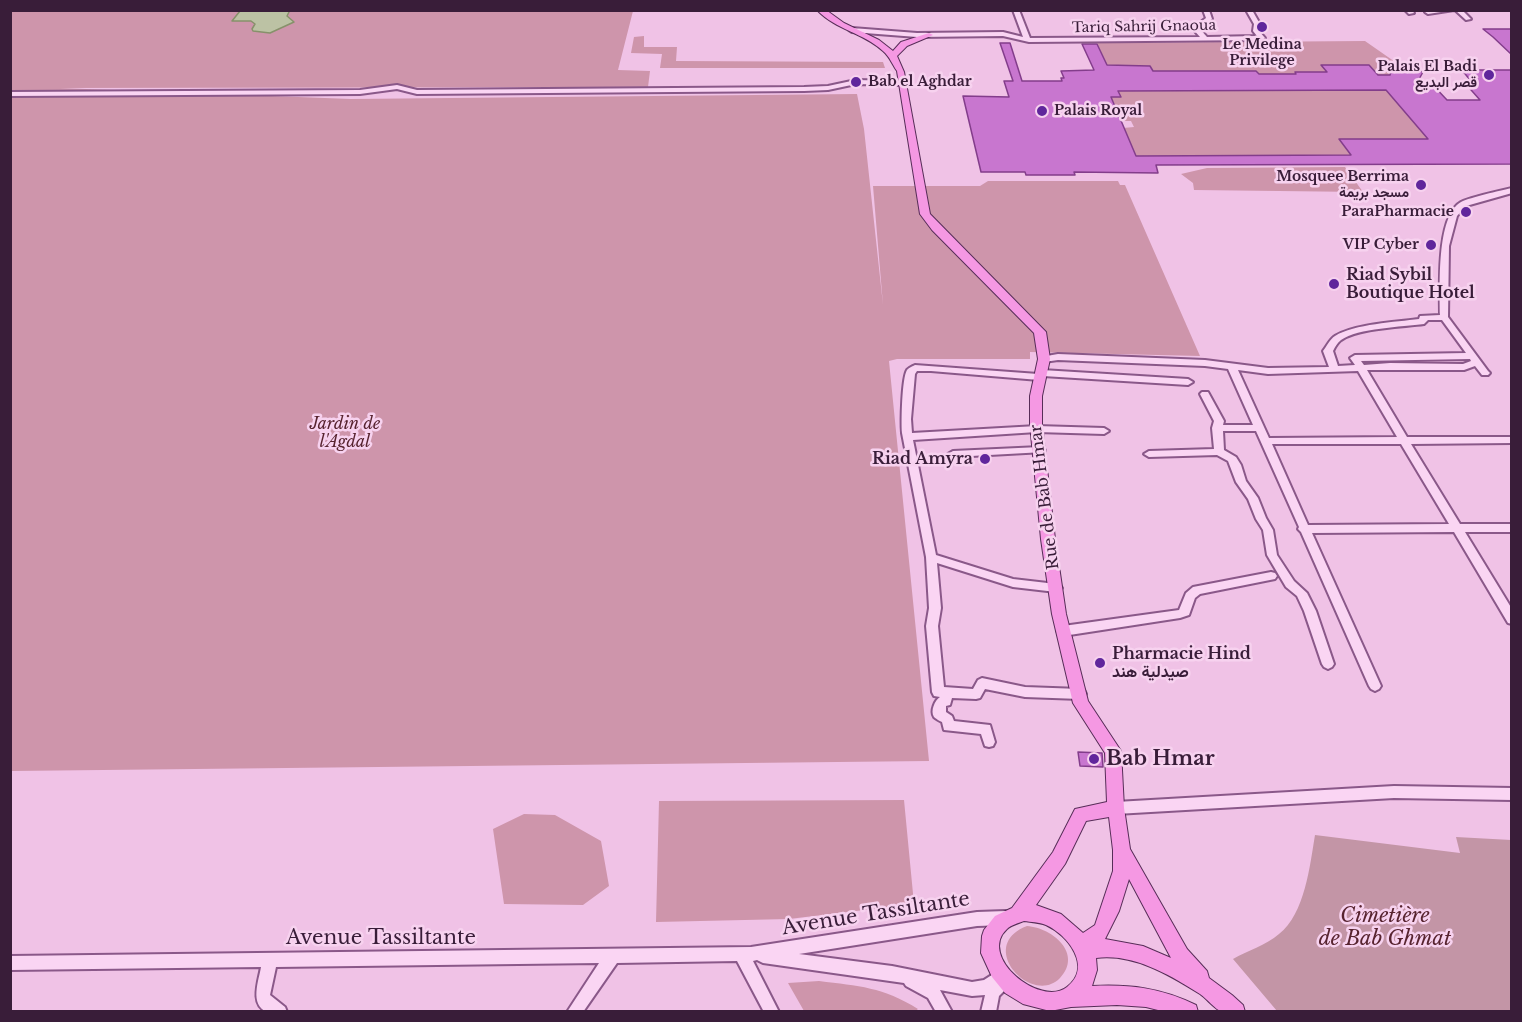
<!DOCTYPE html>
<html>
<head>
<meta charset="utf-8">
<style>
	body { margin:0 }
	#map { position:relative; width:1522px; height:1022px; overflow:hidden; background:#f0c2e6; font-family:"Libre Baskerville",serif }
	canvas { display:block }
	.frame { position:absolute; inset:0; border:12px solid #391d39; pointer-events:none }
</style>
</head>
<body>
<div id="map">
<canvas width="1522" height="1022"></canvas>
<div class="frame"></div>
</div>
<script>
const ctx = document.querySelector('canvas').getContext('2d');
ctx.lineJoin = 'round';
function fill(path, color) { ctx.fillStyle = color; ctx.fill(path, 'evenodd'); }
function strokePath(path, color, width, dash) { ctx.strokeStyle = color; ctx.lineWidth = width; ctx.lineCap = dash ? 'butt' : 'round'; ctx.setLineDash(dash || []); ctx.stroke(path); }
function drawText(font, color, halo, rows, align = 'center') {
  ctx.font = font + ' "Libre Baskerville",Vazirmatn,serif'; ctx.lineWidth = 5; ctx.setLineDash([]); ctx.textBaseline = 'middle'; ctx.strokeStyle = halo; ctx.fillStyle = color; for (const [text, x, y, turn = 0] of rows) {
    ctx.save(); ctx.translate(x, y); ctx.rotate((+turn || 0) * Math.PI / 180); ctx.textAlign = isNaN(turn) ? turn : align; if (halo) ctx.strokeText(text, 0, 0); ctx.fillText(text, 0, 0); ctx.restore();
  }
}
fill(new Path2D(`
	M10,11H633L618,70L650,71L648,87L60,88L351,99L857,94L864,129L883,305L873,186H980L988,181H1118L1120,185H1125L1200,356L1030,352V359H897L889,361L929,761L11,771Z
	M644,36V47H677L676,61L883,62L885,68H660L662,54L631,53L634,37Z
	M1365,41L1398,64L1393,65L1395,75H1378L1369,65L1327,72H1295L1296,74H1259L1256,71H1153L1150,66L1107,65L1097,43Z
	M1386,90L1428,139H1339L1351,155L1136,156L1123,128L1134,127L1131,121H1123L1111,97H1121L1118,91Z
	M1345,167L1363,192L1194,190L1193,183L1181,174L1207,168Z
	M904,800L914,904L789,919L656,922L659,801Z
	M524,814L555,815L601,841L609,886L583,905L504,904L493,829Z
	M1027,926C1053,928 1083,954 1060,978C1032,1007 975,946 1027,926Z
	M819,981C859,986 883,987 918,1009L914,1012L804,1011L788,983Z`), '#ce95ab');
fill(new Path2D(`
	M1315,835L1460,853L1456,837L1511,840V1011H1277L1233,959C1247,951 1266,945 1279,934C1305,914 1310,865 1315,835Z`), '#c395a6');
const water = new Path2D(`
	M290,10L287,16L294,22L270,33L253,31L252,29L255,24L251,21H232L240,11Z`);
fill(water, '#bcc2a4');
strokePath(water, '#87916b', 1.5);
const building = new Path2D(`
	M1483,29H1512V55L1493,37Z
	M1000,43H1010L1022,81H1062L1061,78H1064L1061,71L1094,70L1082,44H1097L1107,65L1150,66L1153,71H1256L1259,74H1296L1295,72H1327L1321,65H1369L1378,75H1390L1393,65H1403L1423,72L1418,81L1431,83L1447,100H1480L1464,82L1470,80L1462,70H1512V164L1156,165L1158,173L1074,172L1075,175H1026L1025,172H981L963,96L1009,97L1004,81H1013ZM1386,90L1428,139H1339L1351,155L1136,156L1111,97H1121L1118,91Z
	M1078,752L1102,753L1103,767L1080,766Z`);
fill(building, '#c876cf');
strokePath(building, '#833d8b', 1.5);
const minor = new Path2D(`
	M1013,10H1019L1030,38L1200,37L1191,27L1203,24L1202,21L1206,18L1203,10H1209L1212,19L1208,22V26L1199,28L1207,37L1257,36L1253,31L1254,24L1246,10H1252L1260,24L1259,31L1265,38L1262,40L1029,42L1003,36L917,37L852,32L849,30L852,28L917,33L1003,32L1023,37Z
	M1405,10H1412L1414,13L1409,14Z
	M1427,10H1454L1428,14L1425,12Z
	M1455,10H1462L1471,19L1466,20Z
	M856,80L901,81L904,83L901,85L856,84L828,90L804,91L417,94L397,89L360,94L10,96V92L360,90L397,85L417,90L804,87L828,86Z
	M1512,188V193L1466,206L1457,216L1449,246L1448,317L1488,371L1490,373L1488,375H1482L1475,366L1464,370H1367L1407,437H1512V443L1411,444L1460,524H1512V532H1465L1512,609V624L1508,623L1454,532L1312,533L1381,686L1379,689L1375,691L1371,689L1369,686L1301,532L1298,529L1299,527L1256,431H1223L1224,450L1236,457L1241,465L1246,481L1258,498L1266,518L1273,530L1277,555L1294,581L1307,593L1316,611L1334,664L1332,667L1328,669L1324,667L1322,664L1304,611L1297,596L1286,587L1267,555L1263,530L1256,519L1248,499L1236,482L1228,461L1217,455L1149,457L1144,454L1149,451L1214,449L1212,428L1214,421L1200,394L1202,392H1208L1224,421L1223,425H1253L1228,369L1205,366L1058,360L1044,362L1039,359L1041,357L1058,354L1205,360L1268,368L1329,367L1323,351C1327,346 1330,339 1335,336C1354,324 1396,322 1419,319L1420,316L1440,315C1440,288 1436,216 1461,202C1471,197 1499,191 1512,188ZM1428,320H1442L1466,353L1355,355L1350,358L1355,365L1338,366L1333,351C1335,347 1337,343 1341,340C1358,328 1402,327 1424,324ZM1470,359L1471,361L1463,364L1390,363L1364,365L1361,361ZM1238,370L1268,374L1358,371L1397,437L1269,438ZM1272,444H1401L1449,524L1308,525Z
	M915,365L1038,374L1039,371L1042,370L1188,379L1193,382L1188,385L1043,376L1042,379L1039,380L931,371H917L915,374L911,419L912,433L1037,426L1104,428L1109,431L1104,434L1037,432L913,440L936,555L1013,579L1056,584L1060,585L1062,588L1060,591L1056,592L1013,587L937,563L941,608L938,626L944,687L973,689L978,680L982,678L1025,687L1080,689L1084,690L1086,694L1084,698L1080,699L1025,697L985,689L980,698L976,699L952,698L950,705L946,706V712L952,716L954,721L990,725L995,742L993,746L989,747L985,746L981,734L944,730L942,722C941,722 935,718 934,717C930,711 935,700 940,697L934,696L932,692L926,626L929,608L926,557L902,433C901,422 902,378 907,370C910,367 911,367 915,365Z
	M1040,447L1045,450L1044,452L953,457L948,454L953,451Z
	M1271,572L1275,573L1277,576L1275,579L1200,594L1195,598L1189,615L1180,618L1063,636L1059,634L1057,631L1059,628L1063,626L1179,610L1186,593L1193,587Z
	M1394,786L1512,788V800L1394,798L1116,814L1111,812L1109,808L1111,804L1116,802Z
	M1006,911L1011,913L1013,918L1011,923L1006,925L977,926L799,954L892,966L972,982L984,980L998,971L1003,973L1009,983L1007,988L999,996L996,1012H981L985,995L972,996L940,990L952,1012H936L928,998L906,986L904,983L763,963L757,960L753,961L779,1012H764L737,961L617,963L583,1012H567L599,963L276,967L270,995L285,1007L287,1012C282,1012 273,1013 267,1012C249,1005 259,980 261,967L10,970V956L751,947L977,912Z`);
const major = new Path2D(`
	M817,10H826L844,23L879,40L893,51L901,42L929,33L933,35L907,46L897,56L904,72L930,214L1046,332L1050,359L1042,396V424L1055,539L1066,614L1088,701L1121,751L1124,808L1130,849L1187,949L1207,971L1209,978L1232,995L1243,1005L1245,1012C1239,1012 1228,1014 1222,1012C1215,1009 1207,999 1200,994C1170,975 1133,953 1096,958L1097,970L1092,986C1129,984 1162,988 1196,1005L1198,1012H1166L1146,1007L1117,1005L1071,1007L1050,1011L1023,1004L1005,993L992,977L981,953L982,936L984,930L995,916L1012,908L1053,852L1075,809L1107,802L1105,753L1073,703L1052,614L1041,539L1030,424V396L1038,359L1034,333L932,230L920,214L897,71C892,64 890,57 883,51C864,33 836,30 817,10ZM1109,817L1113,850V871L1095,925L1083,933L1061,914L1036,905L1065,864L1086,821ZM1129,879L1171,958L1143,946L1105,939L1119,911ZM1024,921C1031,922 1039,922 1046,925C1068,935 1093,967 1067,987C1040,1008 977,956 1007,929C1011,925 1019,923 1024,921Z`);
strokePath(minor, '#8a5889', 4);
strokePath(major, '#572d58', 2);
fill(minor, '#fad5f3');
fill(major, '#f598e3');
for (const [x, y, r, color] of [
	[1262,27,6,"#60269c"],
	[1489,75,6,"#60269c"],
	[856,82,6,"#60269c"],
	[1042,111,6,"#60269c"],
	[1421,185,6,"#60269c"],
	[1466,212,6,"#60269c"],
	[1431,245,6,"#60269c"],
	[1334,284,6,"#60269c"],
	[985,459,6,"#60269c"],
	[1100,663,6,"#60269c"],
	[1094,759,6,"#60269c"]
]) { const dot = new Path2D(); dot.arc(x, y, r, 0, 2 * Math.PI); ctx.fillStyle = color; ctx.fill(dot); strokePath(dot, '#f7d2ef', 2); }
drawText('14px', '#391d39', '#f7d2ef', [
	["Tariq Sahrij Gnaoua",1144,27,-1]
]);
drawText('bold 14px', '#391d39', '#f7d2ef', [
	["Le Medina",1262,45,"center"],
	["Privilege",1262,61,"center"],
	["Palais El Badi",1477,67],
	["قصر البديع",1477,83],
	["Bab el Aghdar",868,82,"left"],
	["Palais Royal",1054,111,"left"],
	["Mosquee Berrima",1409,177],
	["مسجد بريمة",1409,193],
	["ParaPharmacie",1454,212],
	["VIP Cyber",1419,245]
], 'right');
drawText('bold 16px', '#391d39', '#f7d2ef', [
	["Riad Sybil",1346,275],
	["Boutique Hotel",1346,293],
	["Riad Amyra",973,459,"right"],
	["Pharmacie Hind",1112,654],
	["صيدلية هند",1112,672]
], 'left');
drawText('italic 16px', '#57232f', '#f7d2ef', [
	["Jardin de",345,424],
	["l'Agdal",345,442]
]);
drawText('16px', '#391d39', '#f7d2ef', [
	["Rue de Bab Hmar",1045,497,-97]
]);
drawText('bold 20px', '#391d39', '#f7d2ef', [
	["Bab Hmar",1106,759]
], 'left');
drawText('20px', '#391d39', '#f7d2ef', [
	["Avenue Tassiltante",876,914,-9],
	["Avenue Tassiltante",381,938]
]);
drawText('italic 20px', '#57232f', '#f7d2ef', [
	["Cimetière",1385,916],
	["de Bab Ghmat",1385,939]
]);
</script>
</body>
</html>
